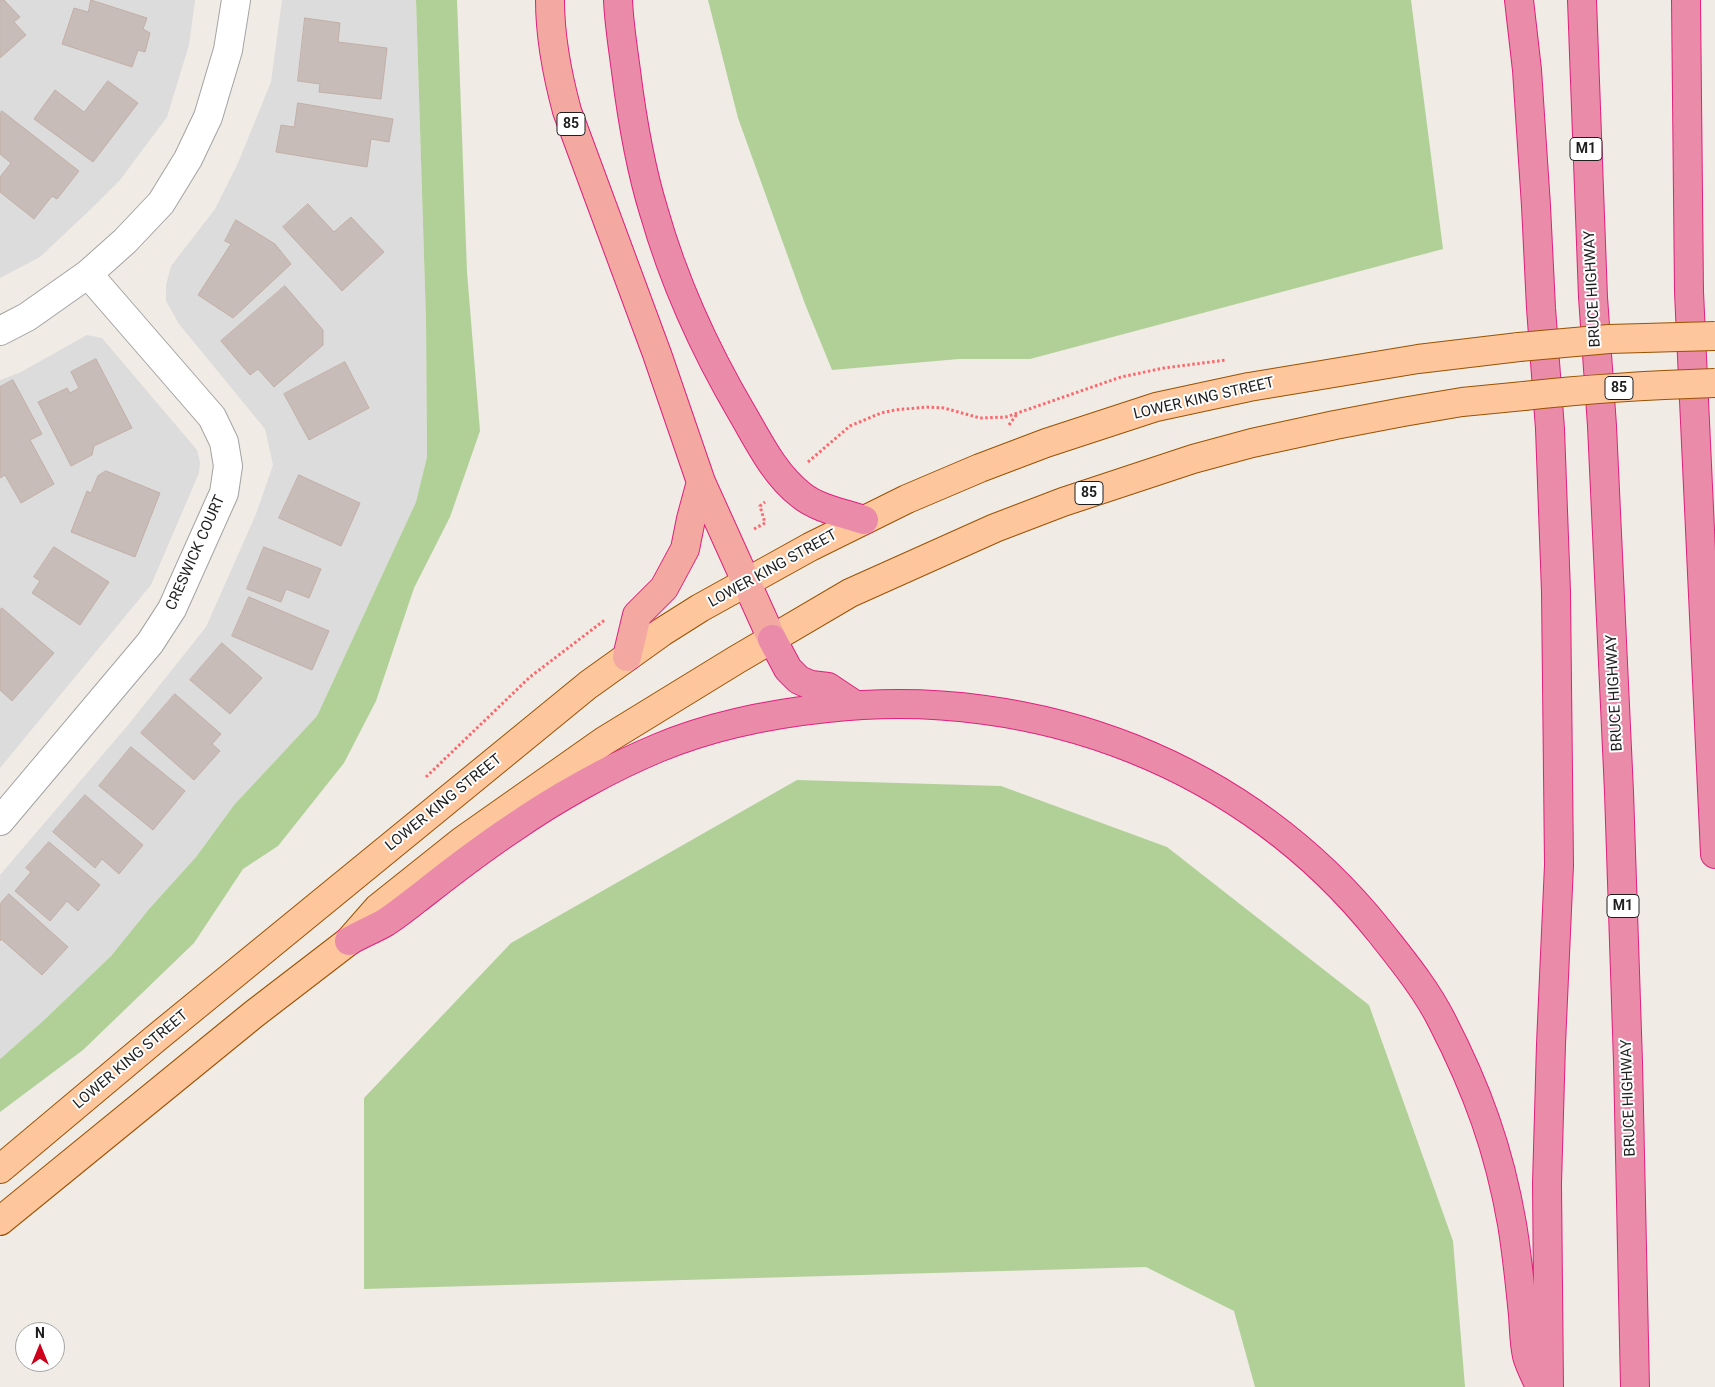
<!DOCTYPE html>
<html>
<head>
<meta charset="utf-8">
<style>
	body { margin:0 }
	#map { position:relative; width:1715px; height:1387px; overflow:hidden; background:#f0ebe5; font-family:Roboto,sans-serif }
	canvas { display:block }
	.north { position:absolute; left:15px; top:1322px; width:50px; height:50px; box-sizing:border-box; background:#fff; border:1px solid #a5a5a5; border-radius:50%; rotate:0deg; font-size:14px; font-weight:700; line-height:20px; text-align:center; color:#1f1f1f }
	.north::after { content:''; display:block; margin:auto; width:18px; height:22px; background:#ce001c; clip-path:polygon(50% 0,100% 100%,50% 72%,0 100%) }
</style>
</head>
<body>
<div id="map">
<canvas width="1715" height="1387"></canvas>
<div class="north">N</div>
</div>
<script>
const ctx = document.querySelector('canvas').getContext('2d');
ctx.lineJoin = 'round';
function fill(path, color) { ctx.fillStyle = color; ctx.fill(path, 'evenodd'); }
function strokePath(path, color, width, dash) { ctx.strokeStyle = color; ctx.lineWidth = width; ctx.lineCap = dash ? 'butt' : 'round'; ctx.setLineDash(dash || []); ctx.stroke(path); }
function drawText(font, color, halo, rows, align = 'center') {
  ctx.font = font + ' Roboto,sans-serif'; ctx.lineWidth = 4; ctx.setLineDash([]); ctx.textBaseline = 'middle'; ctx.strokeStyle = halo; ctx.fillStyle = color; for (const [text, x, y, turn = 0] of rows) {
    ctx.save(); ctx.translate(x, y); ctx.rotate((+turn || 0) * Math.PI / 180); ctx.textAlign = isNaN(turn) ? turn : align; if (halo) ctx.strokeText(text, 0, 0); ctx.fillText(text, 0, 0); ctx.restore();
  }
}
fill(new Path2D(`
	M0,0H195V1L189,45L167,117L120,180L91,209L40,257L0,278Z
	M282,0H416L426,321L427,457L416,502L317,716L234,805L196,857L149,909L111,956L43,1021L0,1059V875L128,725L206,627L256,514L273,465L265,429L179,324L166,301V285L171,266L215,209L238,163L271,82Z
	M87,335L102,338L197,450L200,462L199,473L151,585L0,768V380L19,373Z`), '#dddcdc');
fill(new Path2D(`
	M416,0H457L467,272L480,431L450,517L414,588L376,701L344,763L278,846L243,869L194,943L83,1050L0,1112V1059L43,1021L111,956L149,909L196,857L234,805L317,716L416,502L427,457L426,321Z
	M708,0H1411L1443,249L1030,359H959L832,370L805,304L738,118Z
	M797,780L1001,786L1167,847L1369,1005L1453,1241L1465,1387H1255L1234,1311L1146,1267L364,1289V1098L511,943Z`), '#b1d098');
const building = new Path2D(`
	M0,0H4L20,17L14,22L26,35L0,58Z
	M91,0L147,18L143,29L150,33L145,52L138,50L132,67L62,44L74,8L88,12Z
	M305,18L340,23L338,42L387,48L381,99L319,92L320,84L298,81Z
	M108,81L138,103L93,162L34,119L55,90L84,112Z
	M298,103L393,119L389,142L371,139L367,167L276,152L281,125L294,127Z
	M2,111L79,171L57,199L52,196L34,219L0,192V177L11,163L0,154V113Z
	M308,204L334,232L351,217L384,252L342,291L283,227Z
	M236,220L275,244L291,264L233,318L198,295L231,244L225,241Z
	M285,286L323,330V345L274,387L258,369L250,375L221,341Z
	M96,359L132,428L94,446L92,455L71,466L38,402L67,388L70,393L79,388L71,372Z
	M345,362L369,408L309,440L284,394Z
	M13,380L42,434L30,440L54,484L21,503L5,475L0,478V387Z
	M106,471L160,493L135,557L71,532L87,491L91,493L98,476Z
	M299,475L360,503L341,546L279,518Z
	M54,547L109,582L80,625L32,593L40,581L34,577Z
	M264,547L321,569L309,598L286,589L281,602L247,589Z
	M249,597L329,631L312,670L232,636Z
	M2,608L54,653L12,701L0,690V610Z
	M222,643L262,678L230,714L190,680Z
	M175,694L221,734L212,744L220,751L194,780L141,733Z
	M131,747L185,791L153,830L99,786Z
	M85,795L143,845L119,874L102,859L95,868L53,832Z
	M49,842L100,885L78,911L67,901L50,921L15,891L31,872L26,868Z
	M9,894L68,947L42,975L1,939L0,941V904Z`);
fill(building, '#c8bcb8');
strokePath(building, '#c2afa7', 1);
const minor = new Path2D(`
	M0,821L150,643L172,609L224,493L228,466L224,442L212,417L88,274`);
const tertiary = new Path2D(`
	M0,331L27,317L88,274L125,241L161,203L188,159L208,117L228,50L236,0`);
const primary = new Path2D(`
	M0,1169L155,1039L588,685L662,632L700,608L810,547L907,499L980,468L1046,443L1156,407L1249,387L1418,359L1519,347
	M0,1221L254,1014L349,941L378,908L462,841L604,741L736,660L850,593L995,528L1063,502L1193,459L1252,443L1335,425L1403,412L1462,402L1524,396`);
const trunk = new Path2D(`
	M550,0C550,38 557,74 567,111L657,354L701,482L772,639
	M627,657L637,615L664,588L685,549L691,519L701,482`);
const motorway = new Path2D(`
	M618,0C619,24 623,48 626,71C632,119 640,167 654,212C674,282 705,350 742,413C759,442 774,474 801,495C818,509 844,513 864,520
	M1519,0L1527,70L1536,206L1541,308L1550,429L1556,592L1559,865L1551,1044L1547,1184L1549,1387
	M1582,0L1593,297L1602,426L1619,792L1628,1062L1635,1387
	M1686,0L1689,292L1715,854
	M772,639L788,669L799,680L811,685L828,687L855,705
	M349,941C361,934 374,929 386,922C400,913 413,902 426,892C454,870 483,848 513,828C556,798 610,768 658,748C713,725 769,714 827,708C1039,685 1247,765 1380,932C1402,960 1426,989 1442,1021C1477,1089 1499,1149 1512,1224C1517,1254 1520,1285 1523,1315C1524,1328 1524,1343 1527,1356C1530,1367 1536,1377 1540,1387`);
strokePath(minor, '#a3a3a3', 30);
strokePath(tertiary, '#a3a3a3', 30);
strokePath(primary, '#9a5200', 30);
strokePath(trunk, '#e0207c', 30);
strokePath(motorway, '#e0207c', 30);
strokePath(new Path2D(`
	M1009,425L1017,414
	M808,462L850,426L881,413L895,410L926,407L944,408L980,418L1006,417L1121,377L1164,368L1226,360
	M754,529L765,523L760,506L765,502
	M426,777L530,677L606,619`), '#fd686d', 3, [2.5, 2.5]);
strokePath(minor, '#fff', 28);
strokePath(tertiary, '#fff', 28);
strokePath(primary, '#fec69c', 28);
strokePath(trunk, '#f4a8a2', 28);
strokePath(motorway, '#e98ba9', 28);
const primaryBridge = new Path2D(`
	M1519,347L1609,339L1715,336
	M1524,396C1587,389 1651,385 1715,383`);
strokePath(primaryBridge, '#9a5200', 30, []);
strokePath(primaryBridge, '#fec69c', 28);
for (const [x, y, w] of [
	[571,124,28],
	[1586,149,32],
	[1619,388,28],
	[1089,493,28],
	[1623,906,32]
]) { const box = new Path2D(); box.roundRect(x - w / 2, y - 11.5, w, 23, 4); ctx.fillStyle = '#fff'; ctx.fill(box); strokePath(box, '#1f1f1f', 1); }
drawText('bold 14px', '#1f1f1f', null, [
	["85",571,124],
	["M1",1586,149],
	["85",1619,388],
	["85",1089,493],
	["M1",1623,906]
]);
drawText('15px', '#1f1f1f', '#fff', [
	["BRUCE HIGHWAY",1593,289,-93],
	["LOWER KING STREET",1204,399,-13],
	["CRESWICK COURT",196,553,-66],
	["LOWER KING STREET",773,569,-29],
	["BRUCE HIGHWAY",1615,693,-93],
	["LOWER KING STREET",444,803,-39],
	["LOWER KING STREET",131,1060,-40],
	["BRUCE HIGHWAY",1629,1098,-92]
]);
</script>
</body>
</html>
